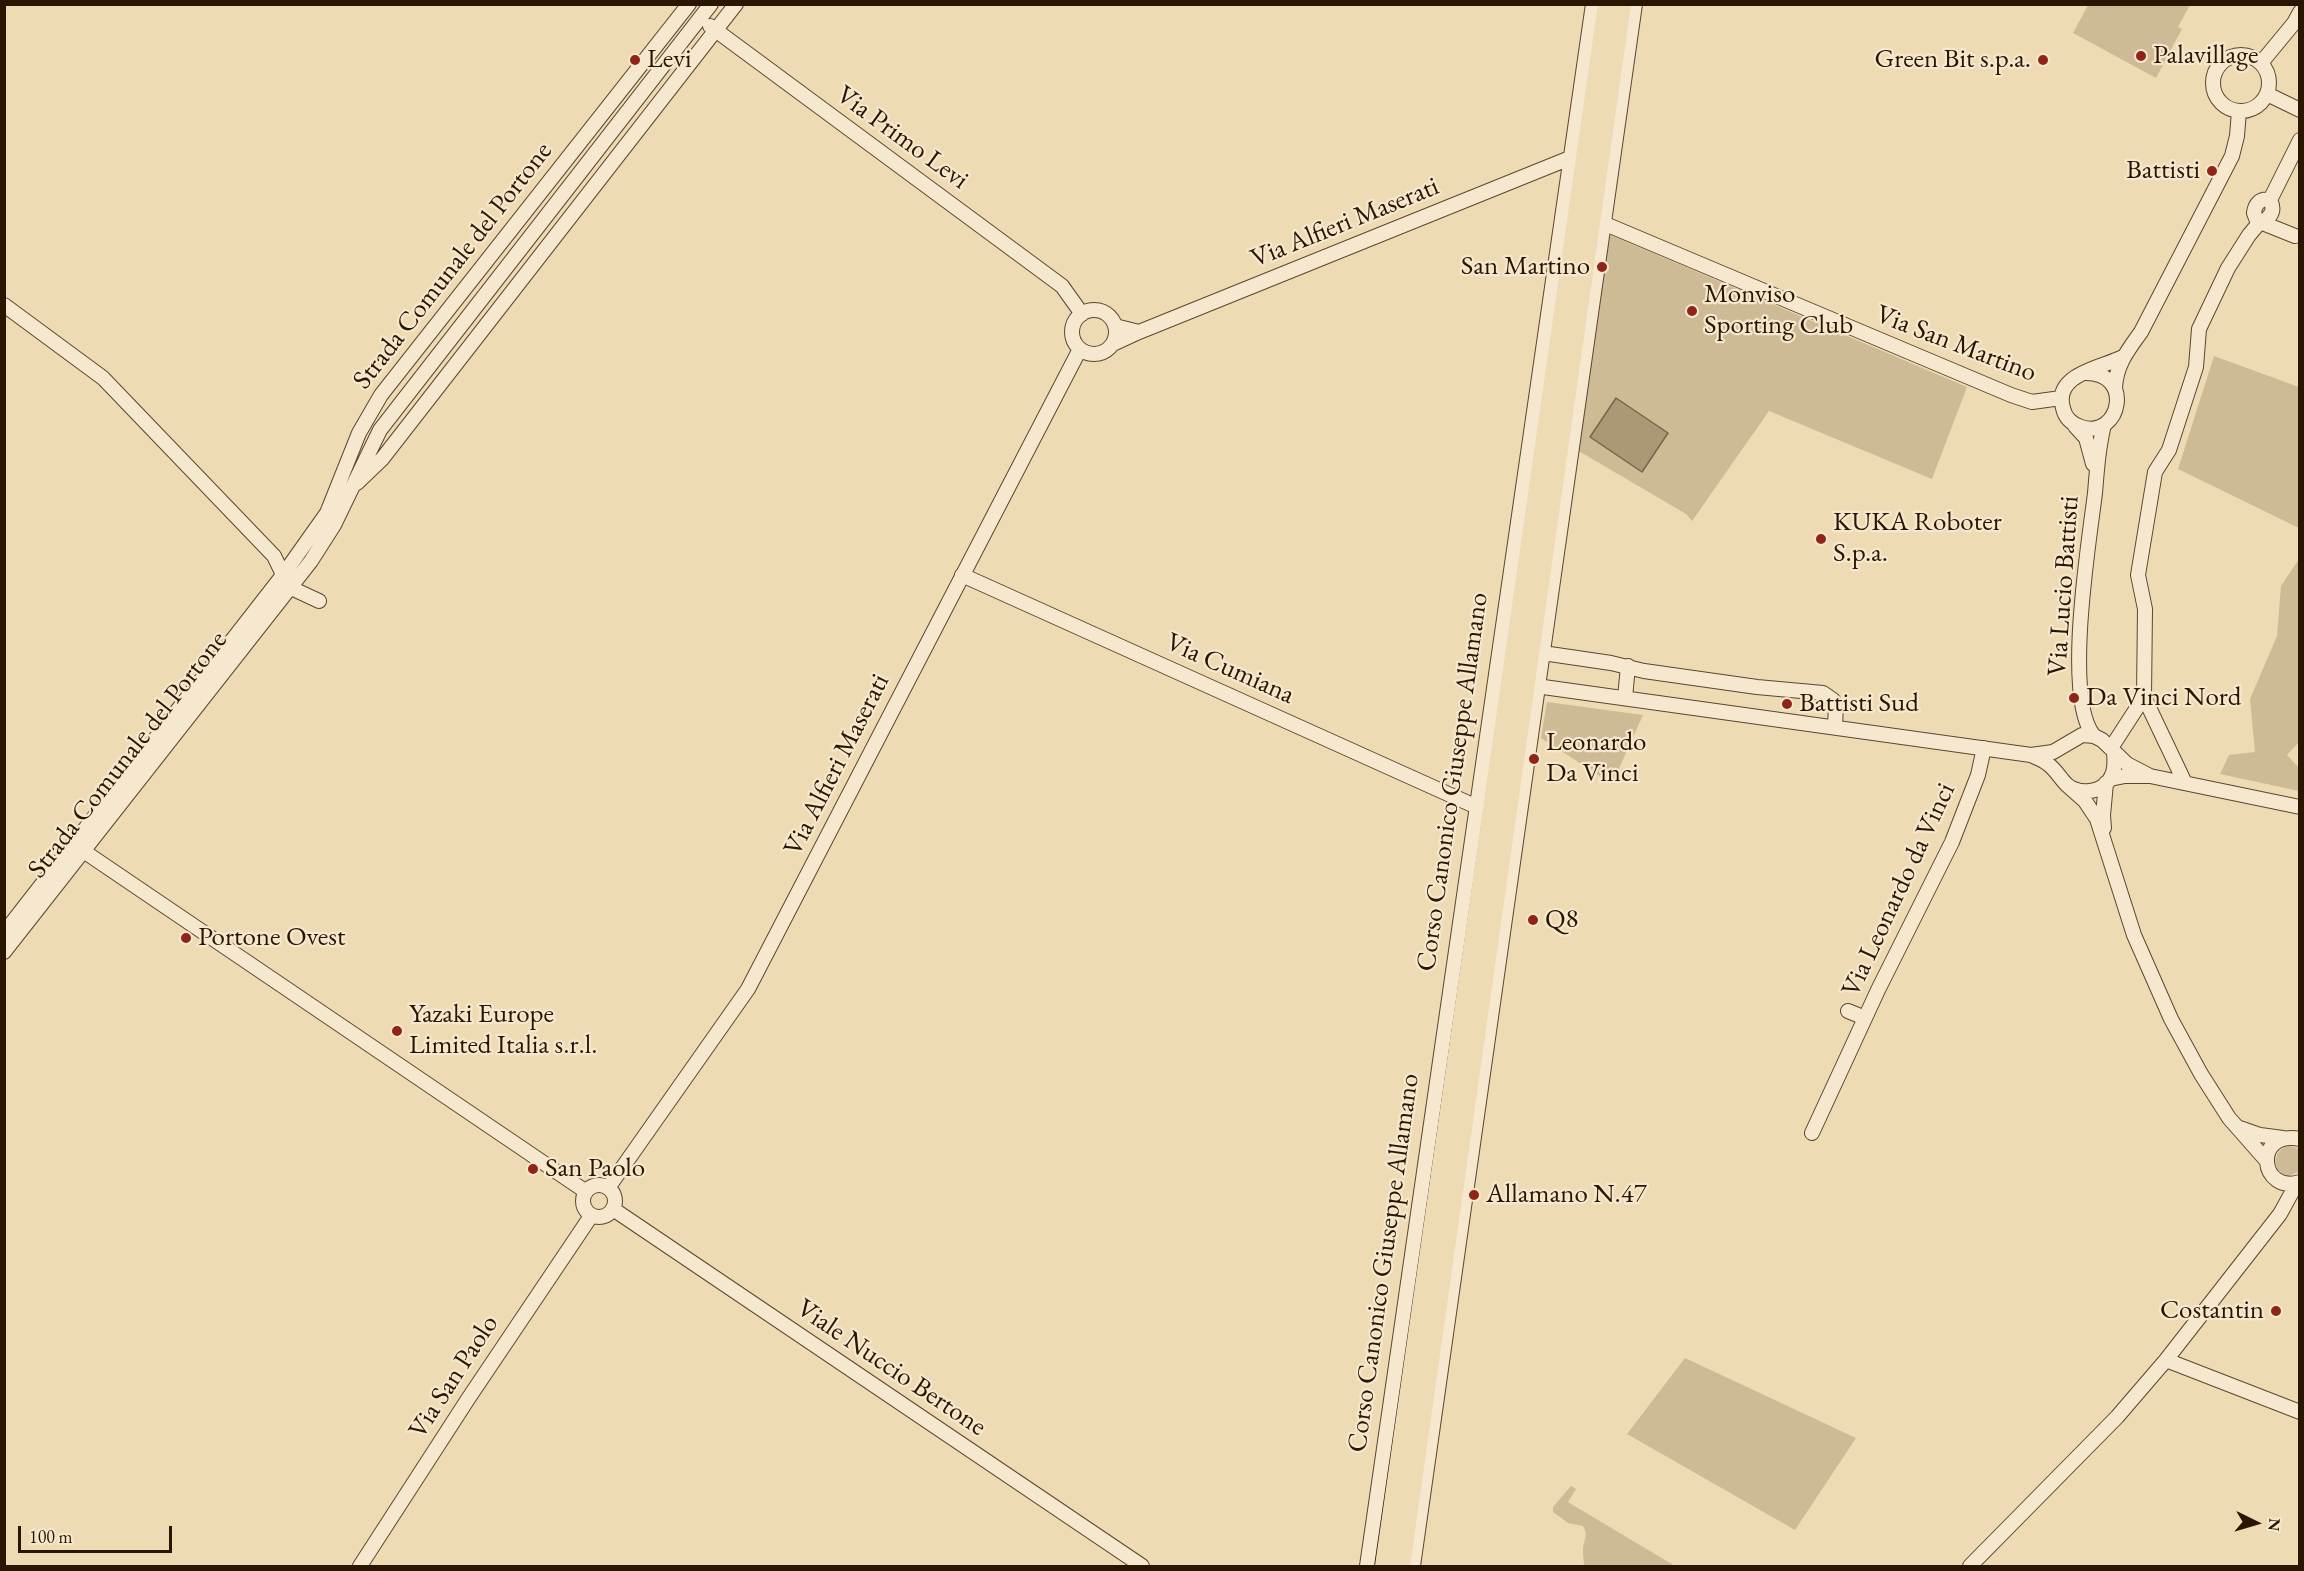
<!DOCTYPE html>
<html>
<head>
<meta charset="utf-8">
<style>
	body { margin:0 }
	#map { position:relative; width:2304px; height:1571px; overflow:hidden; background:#efdbb3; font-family:"EB Garamond",serif }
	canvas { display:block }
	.frame { position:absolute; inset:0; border:6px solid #2a1600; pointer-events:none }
	.north { position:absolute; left:2226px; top:1493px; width:60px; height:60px; -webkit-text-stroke:4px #f5e8ce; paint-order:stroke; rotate:95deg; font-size:16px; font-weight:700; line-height:24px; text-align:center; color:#2a1600 }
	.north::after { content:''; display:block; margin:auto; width:21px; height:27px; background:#2a1600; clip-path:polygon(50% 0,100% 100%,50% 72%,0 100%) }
	.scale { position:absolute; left:18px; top:1526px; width:154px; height:27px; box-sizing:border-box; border:3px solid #2a1600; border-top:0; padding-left:8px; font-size:18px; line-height:21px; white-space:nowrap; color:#2a1600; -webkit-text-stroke:4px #f5e8ce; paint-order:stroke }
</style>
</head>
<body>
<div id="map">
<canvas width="2304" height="1571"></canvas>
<div class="frame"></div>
<div class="north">N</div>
<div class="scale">100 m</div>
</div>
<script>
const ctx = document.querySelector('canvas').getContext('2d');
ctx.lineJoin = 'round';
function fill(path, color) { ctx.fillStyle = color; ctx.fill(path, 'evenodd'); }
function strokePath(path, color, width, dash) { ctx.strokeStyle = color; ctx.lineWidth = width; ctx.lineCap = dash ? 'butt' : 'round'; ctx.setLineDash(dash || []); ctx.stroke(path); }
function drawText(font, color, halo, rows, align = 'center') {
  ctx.font = font + ' "EB Garamond",serif'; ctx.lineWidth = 4.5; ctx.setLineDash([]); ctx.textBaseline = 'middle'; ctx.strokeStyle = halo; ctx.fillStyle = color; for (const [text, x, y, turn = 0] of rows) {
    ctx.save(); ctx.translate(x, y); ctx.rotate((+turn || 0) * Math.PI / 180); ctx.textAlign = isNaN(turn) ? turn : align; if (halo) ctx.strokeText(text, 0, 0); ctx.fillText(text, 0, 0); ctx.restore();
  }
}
fill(new Path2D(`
	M2088,5V4L2190,5L2178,27L2182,29L2156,78L2073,33Z
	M1608,234L1967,387L1932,479L1769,411L1692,521L1686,514L1577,450Z
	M2214,356L2299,387V528L2178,469Z
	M2299,559V742L2287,755L2299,768V791L2220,774L2229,755L2255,752L2250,699L2277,636L2281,586Z
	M1547,702L1643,715L1612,784L1541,738Z
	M2289,1146L2300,1149L2299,1172L2289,1176C2271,1172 2271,1150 2289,1146Z
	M1685,1358L1856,1438L1795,1530L1627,1434Z
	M1571,1486L1576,1489L1568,1502L1675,1566H1584C1584,1562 1583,1556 1583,1551C1583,1540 1589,1537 1583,1526L1568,1523L1553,1512V1507Z`), '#ceba95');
const water = new Path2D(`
	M1616,398L1668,433L1642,472L1590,437Z`);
fill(water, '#ac9876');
strokePath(water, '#786447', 1.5);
const minor = new Path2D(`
	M710,26L1062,286L1082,314
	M2213 83a28 28 0 1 1 56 0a28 28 0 1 1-56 0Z
	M2261,63L2294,23L2300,12
	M2267,94L2300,110
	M2270,200C2260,198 2255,204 2254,213L2257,221H2264C2272,216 2275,209 2270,200L2300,140
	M1603,223L2011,395L2032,402L2061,398
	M4,305L103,378L274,556L289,587L319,601
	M1072 332a22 22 0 1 1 44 0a22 22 0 1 1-44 0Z
	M1139,332L1570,158
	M1113,344L1139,332L1115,326
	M2084,373C2135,371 2121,440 2081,427C2072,424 2065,418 2063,408C2053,374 2101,368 2123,357
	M2115,388C2116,365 2128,350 2141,332L2232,156L2237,136L2239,111
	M2075,426L2086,438L2093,464
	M357,483L382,459L736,4
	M962,575L1477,807
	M1536,652L1611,663L1644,671L1757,687L1823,693L1833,700L1836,705L1835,727
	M1529,685L2031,755L2053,752L2082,735L2094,736L2102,740L2127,764L2150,776
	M2144,697L2185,783
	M1625,698L1628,666
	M2094,736C2063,699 2089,542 2095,493C2097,470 2098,448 2104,425
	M2111,748L2144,697L2145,609L2138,575L2155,472L2169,450L2196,367L2199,329L2228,268L2249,235L2260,222L2295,236
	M2031,755C2037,758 2043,760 2048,764C2056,770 2060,778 2067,785C2078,794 2096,793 2106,784C2115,775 2115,765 2114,753
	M2110,779L2125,776H2150L2300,807
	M2067,785L2085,801L2097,819L2134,935L2171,1019L2201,1074L2229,1118L2266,1160
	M2104,828L2103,815L2106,783
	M76,846L585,1191
	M4,933L283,575L327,513L359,433L381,395L689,4
	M4,952L311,561L334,525L380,430L711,4
	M1848,1011L1865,1018
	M2240,1128L2260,1135L2283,1138
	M1812,1133L1878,990L1952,842L1978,775L1984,748
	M2300,1139C2252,1130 2260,1195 2300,1182
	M583 1201a16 16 0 1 1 32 0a16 16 0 1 1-32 0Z
	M608,1188L748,989L1080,349
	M613,1209L1142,1566
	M2166,1360L2300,1412
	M360,1566L468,1399L591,1216
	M1367,1566L1593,4
	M1413,1566L1635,4
	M1970,1566L2117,1417L2166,1360L2280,1214L2297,1183`);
const major = new Path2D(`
	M1384,1566L1607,4
	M1401,1566L1622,4`);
strokePath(minor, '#5b472d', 16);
strokePath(major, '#2a1600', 21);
strokePath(minor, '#f5e8ce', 14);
strokePath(major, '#efdbb3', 18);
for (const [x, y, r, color] of [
	[2141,56,6,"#8f2418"],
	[635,60,6,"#8f2418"],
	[2043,60,6,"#8f2418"],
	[2212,171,6,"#8f2418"],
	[1602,267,6,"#8f2418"],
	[1692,311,6,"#8f2418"],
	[1821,539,6,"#8f2418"],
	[2074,698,6,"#8f2418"],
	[1787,704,6,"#8f2418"],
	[1534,759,6,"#8f2418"],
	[1533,920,6,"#8f2418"],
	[186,938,6,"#8f2418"],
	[397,1031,6,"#8f2418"],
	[533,1169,6,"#8f2418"],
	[1474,1195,6,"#8f2418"],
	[2276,1311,6,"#8f2418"]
]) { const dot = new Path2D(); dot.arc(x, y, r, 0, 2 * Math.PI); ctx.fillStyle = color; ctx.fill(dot); strokePath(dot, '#f5e8ce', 2); }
drawText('27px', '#2a1600', '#f5e8ce', [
	["Palavillage",2153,56],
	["Levi",647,60],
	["Green Bit s.p.a.",2031,60,"right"],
	["Battisti",2200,171,"right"],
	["San Martino",1590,267,"right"],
	["Monviso",1704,295],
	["Sporting Club",1704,326],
	["KUKA Roboter",1833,523],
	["S.p.a.",1833,554],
	["Da Vinci Nord",2086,698],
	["Battisti Sud",1799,704],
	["Leonardo",1546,743],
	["Da Vinci",1546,774],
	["Q8",1545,920],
	["Portone Ovest",198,938],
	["Yazaki Europe",409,1015],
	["Limited Italia s.r.l.",409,1046],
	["San Paolo",545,1169],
	["Allamano N.47",1486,1195],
	["Costantin",2264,1311,"right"]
], 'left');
drawText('27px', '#2a1600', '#f5e8ce', [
	["Via Primo Levi",902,138,36],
	["Via Alfieri Maserati",1345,223,-22],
	["Strada Comunale del Portone",453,266,-52],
	["Via San Martino",1956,344,21],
	["Via Lucio Battisti",2064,586,-86],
	["Via Cumiana",1230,669,24],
	["Strada Comunale del Portone",128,755,-52],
	["Via Alfieri Maserati",837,765,-63],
	["Corso Canonico Giuseppe Allamano",1453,782,-82],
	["Via Leonardo da Vinci",1899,890,-65],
	["Corso Canonico Giuseppe Allamano",1384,1263,-82],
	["Viale Nuccio Bertone",891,1368,34],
	["Via San Paolo",454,1377,-57]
]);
</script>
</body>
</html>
